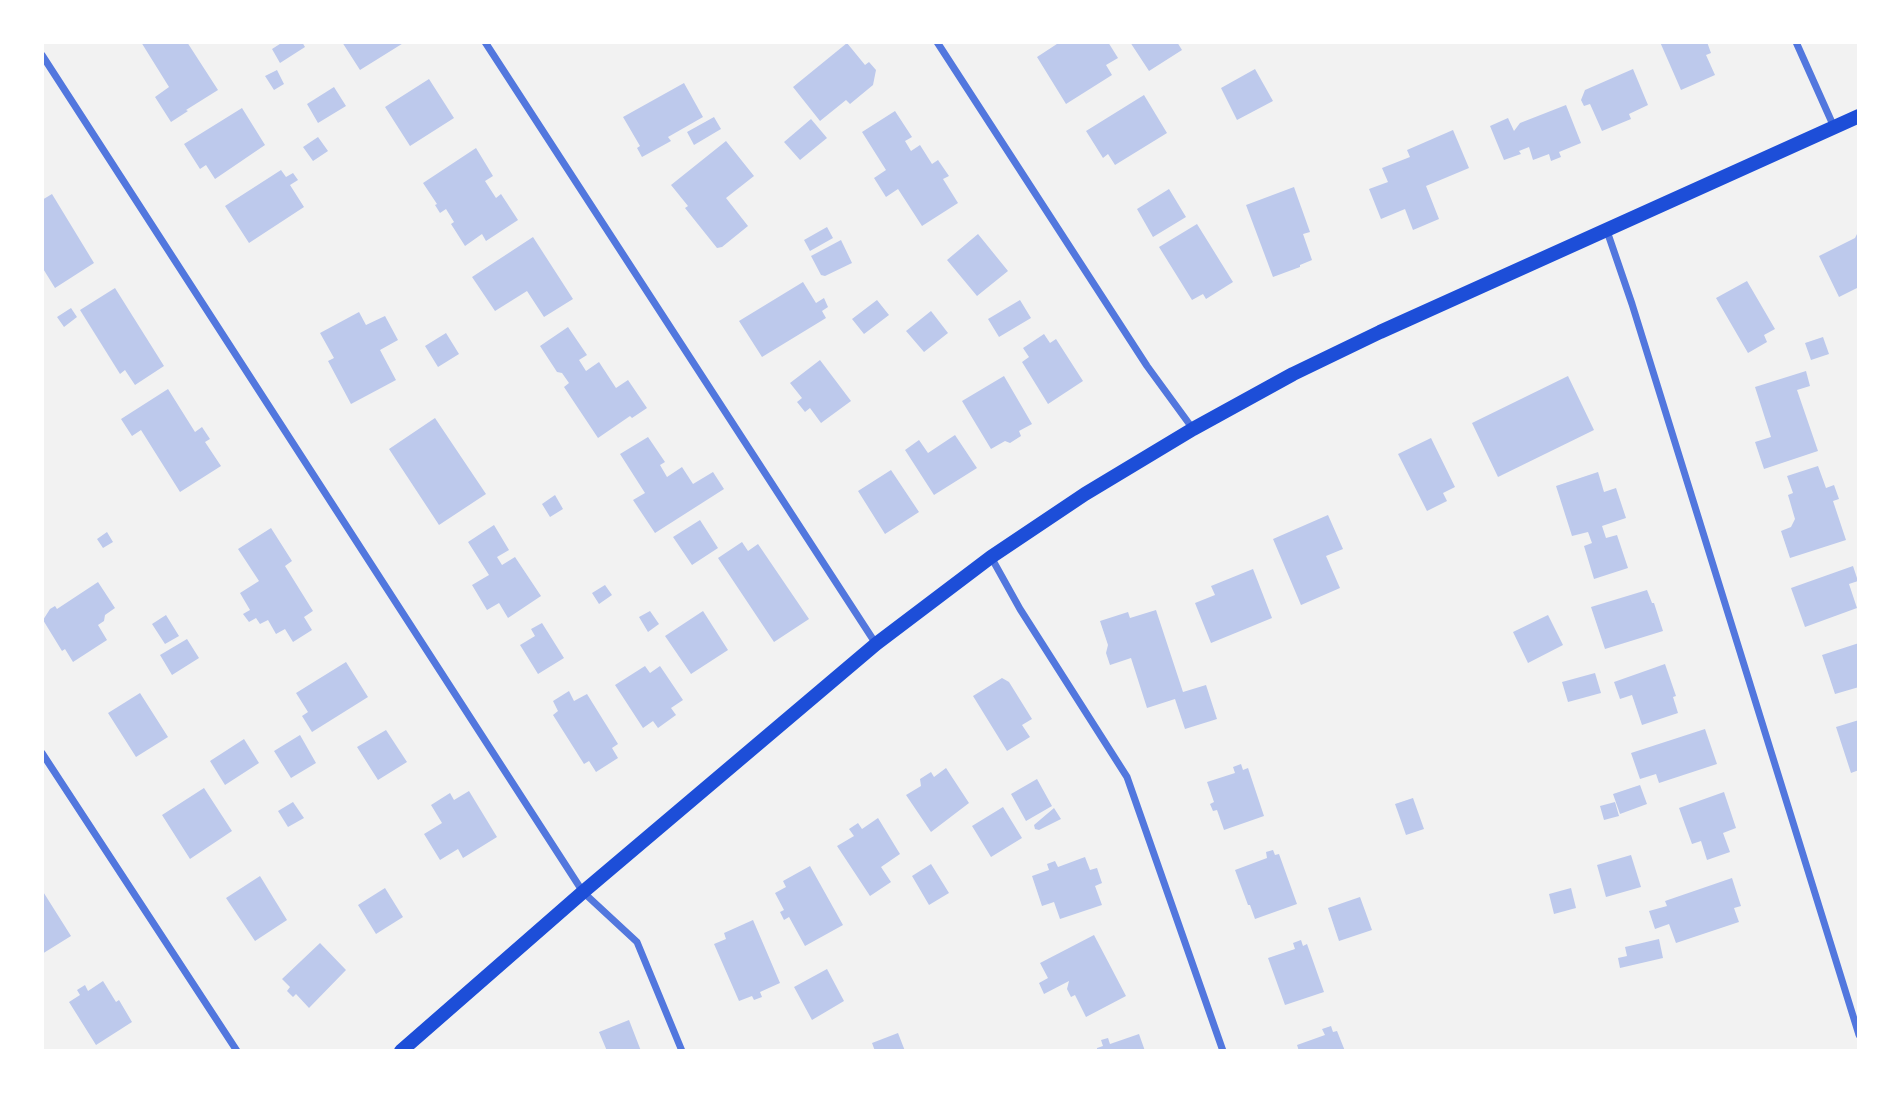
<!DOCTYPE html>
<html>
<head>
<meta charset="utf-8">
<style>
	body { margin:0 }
	#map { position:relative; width:1901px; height:1093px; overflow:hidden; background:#f2f2f2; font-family:"Asap Condensed",sans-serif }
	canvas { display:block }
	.frame { position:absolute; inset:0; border:44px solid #fff; pointer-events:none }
</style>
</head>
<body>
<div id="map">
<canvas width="1901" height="1093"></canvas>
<div class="frame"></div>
</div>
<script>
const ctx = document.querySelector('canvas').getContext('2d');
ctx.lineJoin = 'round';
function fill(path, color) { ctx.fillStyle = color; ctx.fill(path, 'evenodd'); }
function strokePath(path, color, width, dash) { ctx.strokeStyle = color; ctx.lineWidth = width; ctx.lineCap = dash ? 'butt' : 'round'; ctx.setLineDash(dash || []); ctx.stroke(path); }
fill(new Path2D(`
	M141,42H187L218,90L186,110L188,111L171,122L155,97L169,87Z
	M283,42H302L305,47L280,63L272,49Z
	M342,42H405L360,70Z
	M1060,42H1108L1118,58L1106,65L1112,75L1066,104L1037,57Z
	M1130,42H1177L1182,50L1149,71Z
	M1660,42H1707L1711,53L1706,55L1715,75L1681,90Z
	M847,43L865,65L869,62L876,70L873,85L850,104L846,100L820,121L793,87Z
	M1255,69L1273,101L1237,120L1221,88Z
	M1633,69L1648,105L1629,114L1631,119L1602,131L1590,104L1584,106L1581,100L1585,90Z
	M277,70L284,84L274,90L265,76Z
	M429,79L454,118L410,146L385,107Z
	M684,83L703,117L668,137L671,141L642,157L637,148L640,146L623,117Z
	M334,87L346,106L318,123L307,104Z
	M1144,95L1167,133L1115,165L1108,154L1103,158L1086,131Z
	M1566,105L1581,143L1559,152L1561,157L1551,161L1549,154L1533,160L1529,147L1519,151L1521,154L1504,160L1490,126L1508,118L1514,131L1520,123Z
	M242,108L265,145L215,179L206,165L200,169L184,144Z
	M895,111L912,137L905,141L911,151L920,145L932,164L938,160L949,176L943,179L958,203L922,226L898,189L886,197L874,178L886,170L862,132Z
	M714,117L721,129L694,145L687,132Z
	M811,119L827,138L800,160L784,142Z
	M1453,130L1469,168L1426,186L1439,219L1413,230L1405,209L1381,219L1369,189L1388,182L1382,168L1410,157L1407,150Z
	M318,137L328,151L313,161L303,147Z
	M726,141L754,176L726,198L748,226L722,247L717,248L685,208L688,206L671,185Z
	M476,148L493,176L485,181L496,198L501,194L518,220L486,241L482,234L465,246L451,224L454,222L446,209L440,213L435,205L437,204L423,183Z
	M281,170L286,177L293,173L298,180L290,185L304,207L249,243L225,206Z
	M1294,187L1310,232L1303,234L1312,260L1300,265V267L1273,277L1246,205Z
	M1169,189L1186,217L1153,237L1137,209Z
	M52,194L94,263L55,288L42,267V200Z
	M1197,224L1233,282L1206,299L1203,294L1192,300L1159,247Z
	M827,227L833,238L810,251L804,240Z
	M1859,230V287L1839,297L1819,256L1855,238Z
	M978,234L1008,271L977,296L947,260Z
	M533,237L573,299L544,317L527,291L495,311L472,277Z
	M841,240L852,263L825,276L821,275L811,256Z
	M1747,281L1775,329L1764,335L1767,342L1748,353L1716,298Z
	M803,282L816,303L824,298L828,307L822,311L826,318L762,357L739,321Z
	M115,288L164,366L135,385L125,370L120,374L80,310Z
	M877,300L889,315L864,334L852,319Z
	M1020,300L1031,318L999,337L988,319Z
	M71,308L77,317L64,327L57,317Z
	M931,311L948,333L924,352L906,331Z
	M359,312L366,325L385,316L398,340L380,350L396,380L351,404L328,361L334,358L320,333Z
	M568,327L587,355L579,360L586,371L599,362L616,388L628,380L647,408L632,418L630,416L598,438L564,387L569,383L562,373L557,372L540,346Z
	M446,333L459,354L438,367L425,346Z
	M1044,334L1050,343L1056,339L1083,381L1048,404L1022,362L1029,357L1023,348Z
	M1823,337L1829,354L1811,360L1805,343Z
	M820,360L851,401L821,423L810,408L805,412L797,402L802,398L790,383Z
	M1806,371L1810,386L1797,390L1818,451L1764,469L1755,442L1771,437L1755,387Z
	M1004,376L1032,424L1019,431L1021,436L1010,443L1005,441L991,449L962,401Z
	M1568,376L1594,430L1498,477L1472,423Z
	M168,389L195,432L202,427L210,439L205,442L221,466L180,492L141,430L132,436L121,419Z
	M435,418L486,494L439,525L389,449Z
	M955,435L977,468L934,495L905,450L919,440L928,453Z
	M648,437L665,462L660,465L667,477L682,467L693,484L713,472L724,489L655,533L633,500L645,493L620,454Z
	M1431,438L1455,487L1443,493L1447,501L1427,511L1398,454Z
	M1818,466L1826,488L1834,485L1839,499L1833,501L1846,540L1790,558L1781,531L1791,527L1795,519L1788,495L1793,493L1787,476Z
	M891,470L919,512L885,534L858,491Z
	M1598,472L1604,492L1616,488L1626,518L1602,526L1606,538L1617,535L1628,568L1594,579L1584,546L1592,543L1588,532L1572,536L1556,486Z
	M555,495L563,509L550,517L542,504Z
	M1328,515L1343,549L1326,556L1340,588L1301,605L1273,539Z
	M700,520L718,548L692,565L673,537Z
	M494,525L509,550L497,557L502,565L515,557L541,596L508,618L499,603L487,610L472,585L489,575L468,542Z
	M271,528L292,561L285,566L313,611L304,617L312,630L293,642L285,629L276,634L268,620L260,624L256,618L249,622L243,614L250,610L240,593L259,581L238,549Z
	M107,532L113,542L103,548L97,539Z
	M742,542L748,551L758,544L809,619L774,642L718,558Z
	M1853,566L1858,581L1849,584L1857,608L1805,627L1791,588Z
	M1253,569L1272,618L1211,643L1195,603L1215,595L1211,586Z
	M98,582L115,608L105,615L104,621L98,625L107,640L73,662L65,649L62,651L43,620L50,609L55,606L57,609Z
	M605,585L612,595L599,604L592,593Z
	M1647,590L1652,603H1654L1663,631L1605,649L1591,607Z
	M1156,610L1183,692L1206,685L1217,719L1185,729L1175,699L1147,708L1131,658L1110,665L1106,653L1108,645L1100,621L1128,612L1130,618Z
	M650,611L659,624L648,632L639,617Z
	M703,611L728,650L691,674L665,636Z
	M166,615L179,636L165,644L152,624Z
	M1548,615L1563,645L1528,663L1513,632Z
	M542,623L564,658L538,674L520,645L535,636L531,629Z
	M187,639L199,658L172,675L160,655Z
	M1859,643V687L1835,694L1822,655Z
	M346,662L368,697L312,732L302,716L308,712L296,693Z
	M1665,664L1676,696L1673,697L1678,713L1642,725L1632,695L1620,699L1614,682Z
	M645,666L650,673L660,666L683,700L671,708L676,715L658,728L653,721L643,728L615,685Z
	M1595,673L1601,693L1568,702L1562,682Z
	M1002,678L1009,682L1032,719L1022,725L1030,737L1007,751L973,696Z
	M569,691L574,701L587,694L618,744L612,748L618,758L596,772L589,761L584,764L553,715L558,711L553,701Z
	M140,693L168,737L136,757L108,713Z
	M1859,720V770L1851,773L1836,727Z
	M1705,729L1717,764L1659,783L1656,774L1640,779L1631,753Z
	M386,730L407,762L378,780L357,747Z
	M300,735L316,763L291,778L274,751Z
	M244,739L259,763L225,785L210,761Z
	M1241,764L1243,770L1248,768L1264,816L1224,830L1217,810L1213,811L1210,804L1214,802L1207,782L1235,773L1233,767Z
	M946,768L969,803L931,832L906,795L921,786L920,779L931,772L934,777Z
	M1037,779L1052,806L1026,821L1011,794Z
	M1640,785L1647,804L1620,814L1613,794Z
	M204,788L232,831L190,859L162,815Z
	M469,791L497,837L463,858L458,849L440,860L424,834L442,823L431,805L450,793L454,800Z
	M1724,792L1736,828L1723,833L1730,852L1707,860L1701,841L1692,844L1679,808Z
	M1413,798L1424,829L1406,835L1395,804Z
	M293,802L304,818L288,827L278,811Z
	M1615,802L1619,816L1604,820L1600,806Z
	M1003,807L1022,838L991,857L972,826Z
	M1054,808L1061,819L1039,830L1035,829L1034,825Z
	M878,818L900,854L881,867L891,882L870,896L837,846L854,836L849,829L858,823L862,829Z
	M1273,850L1275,855L1279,854L1297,904L1255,919L1250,905H1248L1235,870L1267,858L1266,852Z
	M1631,855L1641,887L1606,897L1597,865Z
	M1085,857L1090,870L1097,868L1102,883L1095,886L1102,905L1060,919L1054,902L1042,906L1032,876L1049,870L1047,864L1055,861L1058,867Z
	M931,864L949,893L929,905L912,876Z
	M810,866L843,925L805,946L789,917L784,920L780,912L784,910L775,893L786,887L783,881Z
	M260,876L287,920L255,941L226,898Z
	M1732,878L1741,906L1734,908L1739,922L1676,943L1669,924L1655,929L1649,911L1667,906L1665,901Z
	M385,888L403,917L376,934L358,905Z
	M1571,888L1576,908L1554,914L1549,894Z
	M42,890L71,936L42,954Z
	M1360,897L1372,930L1339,941L1328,908Z
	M753,920L780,983L760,992L762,997L754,1000L752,996L739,1001L714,944L726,939L724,933Z
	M1094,935L1126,996L1086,1017L1075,995L1071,997L1067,989L1069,981L1044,994L1039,983L1048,978L1040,963Z
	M1659,939L1663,958L1620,968L1618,958L1627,956L1625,947Z
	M1301,940L1303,946L1307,944L1324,992L1285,1005L1268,958L1295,949L1293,943Z
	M320,943L346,970L309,1008L296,994L293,997L287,991L290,987L282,979Z
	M827,969L844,1001L812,1020L794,987Z
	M103,981L116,1002L119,1000L132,1022L96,1045L69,1002L80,995L77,990L85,985L88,991Z
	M629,1020L641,1051H607L599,1032Z
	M1331,1026L1333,1032L1337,1031L1345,1051H1299L1297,1045L1325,1035L1322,1029Z
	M898,1033L905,1051H875L872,1043Z
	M1139,1034L1145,1051H1097V1048L1103,1046L1101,1040L1108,1038L1110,1044Z`), '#bdc9ec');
strokePath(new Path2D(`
	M485,42L876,644
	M937,42L1147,366L1193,429
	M1796,42L1834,127
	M42,55L583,892L637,942L682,1051
	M1607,231L1632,304L1859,1035
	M991,557L1020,609L1127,777L1223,1051
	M42,753L237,1051`), '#5277de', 7);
strokePath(new Path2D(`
	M401,1051L583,892L876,644L991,557L1085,494L1193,429L1293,374L1380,332L1859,116`), '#1d4ed8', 14);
</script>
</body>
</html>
